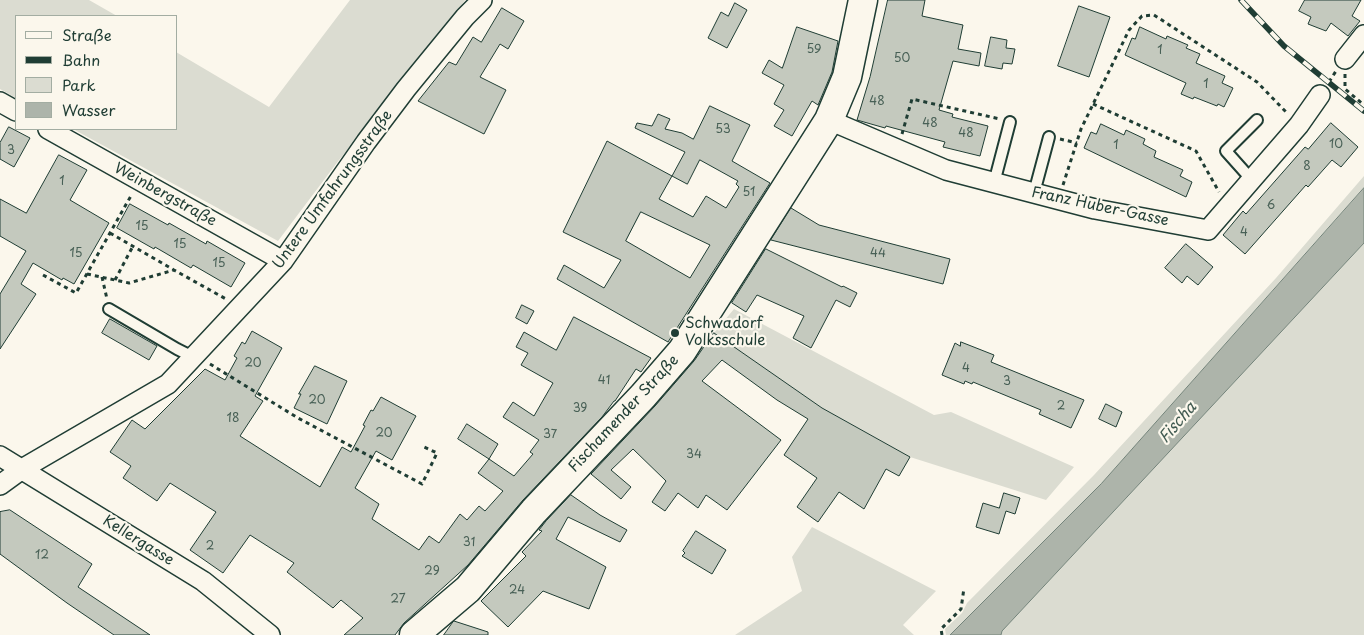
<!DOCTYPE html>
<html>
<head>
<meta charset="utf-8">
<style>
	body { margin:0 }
	#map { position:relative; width:1364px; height:635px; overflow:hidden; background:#fbf7ec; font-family:"Playpen Sans",sans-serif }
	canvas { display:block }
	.legend { position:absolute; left:15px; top:15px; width:162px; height:115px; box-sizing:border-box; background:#fbf7ec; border:1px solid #a3ada2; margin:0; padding:6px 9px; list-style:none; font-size:15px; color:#1f3d34 }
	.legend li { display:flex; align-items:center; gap:10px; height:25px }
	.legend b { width:25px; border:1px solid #a3ada2 }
</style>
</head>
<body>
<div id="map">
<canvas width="1364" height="635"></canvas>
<ul class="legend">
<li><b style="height:6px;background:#fbf7ec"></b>Straße</li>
<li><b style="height:6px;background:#1f3d34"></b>Bahn</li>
<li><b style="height:14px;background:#dbdcd1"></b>Park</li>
<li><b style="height:14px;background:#adb4aa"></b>Wasser</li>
</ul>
</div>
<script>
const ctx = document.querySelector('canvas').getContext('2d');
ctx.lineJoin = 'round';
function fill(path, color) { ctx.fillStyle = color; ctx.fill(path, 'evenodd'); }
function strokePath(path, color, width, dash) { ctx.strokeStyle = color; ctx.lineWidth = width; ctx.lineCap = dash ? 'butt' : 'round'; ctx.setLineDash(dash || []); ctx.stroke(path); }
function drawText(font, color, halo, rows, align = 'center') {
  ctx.font = font + ' "Playpen Sans",sans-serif'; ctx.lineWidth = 4.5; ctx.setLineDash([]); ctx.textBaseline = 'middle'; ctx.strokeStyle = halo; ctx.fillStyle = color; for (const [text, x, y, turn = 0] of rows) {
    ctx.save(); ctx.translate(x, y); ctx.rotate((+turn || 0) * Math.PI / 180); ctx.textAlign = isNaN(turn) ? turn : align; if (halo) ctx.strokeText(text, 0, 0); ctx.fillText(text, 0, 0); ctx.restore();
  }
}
fill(new Path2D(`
	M0,0H89L117,16H16V98L0,89Z
	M350,0H465L426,57L339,160L278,241L73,129H176V52L269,107Z
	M1364,176V188L1101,484L950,635H946L945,629L962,613L967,603L1094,475L1276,278Z
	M1364,243V635H1001L1002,631Z
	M734,309L934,415L951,412L1074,467L1046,500L910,457L822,408L714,333Z
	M812,527L936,591L903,625L914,635H735L802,591L792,557Z`), '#dbdcd1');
const water = new Path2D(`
	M1364,188V243L1002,631L1001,635H950L1101,484Z`);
fill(water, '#adb4aa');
strokePath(water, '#74847b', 1);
const building = new Path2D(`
	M888,0H925L922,16L963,25L958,49L981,53L979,66L953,61L939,110L953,114L952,117L988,126L980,156L943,147L945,142L886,126L885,128L857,120L870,77Z
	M1305,0H1361L1352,16L1360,21L1348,36L1331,23L1326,31L1308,24L1311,17L1299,11Z
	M735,3L747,10L727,48L708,38L721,12L728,16Z
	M1079,6L1110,17L1089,77L1058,66Z
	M502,8L524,21L508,49L500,44L480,77L506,90L484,134L418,101L449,62L456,65L473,37L481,42Z
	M797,27L838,41L832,72L818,105L812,101L792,136L774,126L784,110L774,104L784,85L762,73L769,60L782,68Z
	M1140,27L1166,39L1167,36L1188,45L1186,48L1200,54L1196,63L1225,76L1222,83L1233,88L1224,107L1218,104L1217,106L1194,97L1193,99L1181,94L1186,83L1125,55L1132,38L1135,39Z
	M991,37L1007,40L1006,48L1015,49L1012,64L1003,63L1002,69L985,66Z
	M710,106L750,125L732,161L770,183L668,342L557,279L564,265L604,288L621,260L563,232L607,141L672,176L685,152L635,128L637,123L652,126L658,114L670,119L665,129L682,133L693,139ZM700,160L738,181L736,184L739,187L726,208L706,196L693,217L659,199L672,176L687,184ZM641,212L710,245L690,278L626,241Z
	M1331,123L1358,147L1341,167L1332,160L1308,187L1306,185L1245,254L1223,235L1243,211L1246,214L1305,147L1308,149Z
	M1101,124L1124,135L1126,130L1145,139L1143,144L1156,151L1154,157L1183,170L1180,176L1192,182L1186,197L1084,148L1091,132L1096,134Z
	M9,127L30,138L14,167L0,159V143Z
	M59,155L87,170L70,200L109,223L74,284L63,278L62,280L33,263L21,284L36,294L0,349V294L26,251L0,236V199L26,213Z
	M130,204L168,225L169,223L206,244L207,241L245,263L231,287L193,265L191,268L155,247L154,249L117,228Z
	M791,208L819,225L950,259L943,284L771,240Z
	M1186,244L1213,267L1198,285L1187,276L1182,283L1165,268Z
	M766,249L842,287L843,286L857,293L850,307L836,300L811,348L793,338L804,316L757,295L746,312L732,303Z
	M522,305L534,311L527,324L516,318Z
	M574,317L651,358L641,372L636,369L615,401H614L602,417L523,500L468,565L404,623L395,635H344L363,618L341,600L333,608L287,572L294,563L250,535L223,573L190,550L216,512L170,483L157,501L123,478L131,466L110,452L132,420L145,429L205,369L225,380L237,358L234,356L242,342L245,344L252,331L282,348L255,396L263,401L240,436L320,487L342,447L351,452L365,426L363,425L371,410L373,411L381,397L416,416L392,460L376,451L355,488L379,504L372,519L419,550L429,536L439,543L460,514L467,520L479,506L485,511L503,491L478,473L489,459L514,476L533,454L530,452L539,440L503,417L513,402L534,416L553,383L521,365L528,353L516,347L524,332L556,350Z
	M110,319L157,346L149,360L102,333Z
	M714,333L822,408L910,457L899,476L886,469L864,509L839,492L818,522L797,507L817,478L784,455L808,419L777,400L722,360L702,381L781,440L727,510L706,495L698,508L678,493L665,511L652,502L666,481L633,449L611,470L631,487L621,499L591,474L655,406L694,361Z
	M961,342L994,355L991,362L1084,400L1071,428L1039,414L1041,410L973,382L972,384L965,381L964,384L942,375L955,343L960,346Z
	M315,366L347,381L327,424L294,408L301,394H299Z
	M1106,404L1122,412L1116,427L1099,419Z
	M467,424L498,444L489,459L458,439Z
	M1004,493L1020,498L1015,514L1006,511L999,534L976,527L983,503L999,508Z
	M571,495L600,515L627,530L620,542L568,517L556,539L606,567L589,609L543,591L508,627L481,601L526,556L522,552L542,531L539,530L546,521Z
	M10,510L92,564L78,587L150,635H114L67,603L0,554V512Z
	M696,531L726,550L712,574L682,556L685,553L683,551Z
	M454,621L488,632V635H444Z`);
fill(building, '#c4c9be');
strokePath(building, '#1f3d34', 1);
const lane = new Path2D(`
	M1251,179L1226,151L1257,120
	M994,183L1010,122
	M1034,193L1049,137
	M109,309L177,349L193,357`);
const street = new Path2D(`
	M1345,59L1364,35
	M0,102L16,111
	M829,120L946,170L1095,209L1208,230L1299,125L1320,95
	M48,129L283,261
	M0,456L203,581L270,635
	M0,485L22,469L168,384L283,261L366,142L406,89L465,17L482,0`);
const secondary = new Path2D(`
	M414,635L468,589L534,511L643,396L682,351L829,120L847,77L863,0`);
strokePath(lane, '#1f3d34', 14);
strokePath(street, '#1f3d34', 22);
strokePath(secondary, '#1f3d34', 31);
strokePath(new Path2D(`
	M1345,74V89L1364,105
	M1329,82L1336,71
	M1093,104L1196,151L1219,192
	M902,134L912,99L1000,119
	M1060,139L1077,143
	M1063,185L1081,129L1129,30L1142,16L1154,15L1257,82L1287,113
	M110,233L174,270
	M87,274L129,283L174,270L226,299
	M43,275L76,293L132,194
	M102,277L107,299
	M115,280L133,246
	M210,364L298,418L422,484L437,453L422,446
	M942,635L941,629L961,609L964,588`), '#1f3d34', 3, [4, 4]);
strokePath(lane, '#fbf7ec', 10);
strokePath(street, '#fbf7ec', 19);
strokePath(secondary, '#fbf7ec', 28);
const rail = new Path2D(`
	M1241,0L1284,46L1364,111`);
strokePath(rail, '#1f3d34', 5.5);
strokePath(rail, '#fbf7ec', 4, [11]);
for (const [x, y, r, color] of [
	[675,333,5,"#1f3d34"]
]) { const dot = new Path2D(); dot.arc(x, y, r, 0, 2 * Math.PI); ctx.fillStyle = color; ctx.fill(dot); strokePath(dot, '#fbf7ec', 2); }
drawText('12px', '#486056', null, [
	["59",814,50],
	["1",1160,51],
	["50",902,59],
	["1",1206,85],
	["48",877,102],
	["48",930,124],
	["53",723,130],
	["48",966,134],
	["10",1336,145],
	["1",1116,146],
	["3",11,151],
	["8",1307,167],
	["1",62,182],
	["51",749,193],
	["6",1271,206],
	["15",142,227],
	["4",1244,233],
	["15",180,245],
	["15",76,254],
	["44",878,254],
	["15",219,264],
	["20",253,364],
	["4",966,369],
	["41",604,381],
	["3",1007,382],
	["20",317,401],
	["2",1061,407],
	["39",580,409],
	["18",233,419],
	["20",384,434],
	["37",550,435],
	["34",694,455],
	["31",469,543],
	["2",210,547],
	["12",42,556],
	["29",432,572],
	["24",517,591],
	["27",398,600]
]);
drawText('15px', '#1f3d34', '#fbf7ec', [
	["Untere Umfahrungsstraße",333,190,-54],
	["Weinbergstraße",165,195,29],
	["Franz Huber-Gasse",1100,207,12],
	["Fischamender Straße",624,414,-47],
	["Kellergasse",138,541,32]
]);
drawText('15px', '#1f3d34', '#fbf7ec', [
	["Schwadorf",685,324],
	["Volksschule",685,341]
], 'left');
drawText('italic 16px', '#425b52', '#fbf7ec', [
	["Fischa",1178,423,-49]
]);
</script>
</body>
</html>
